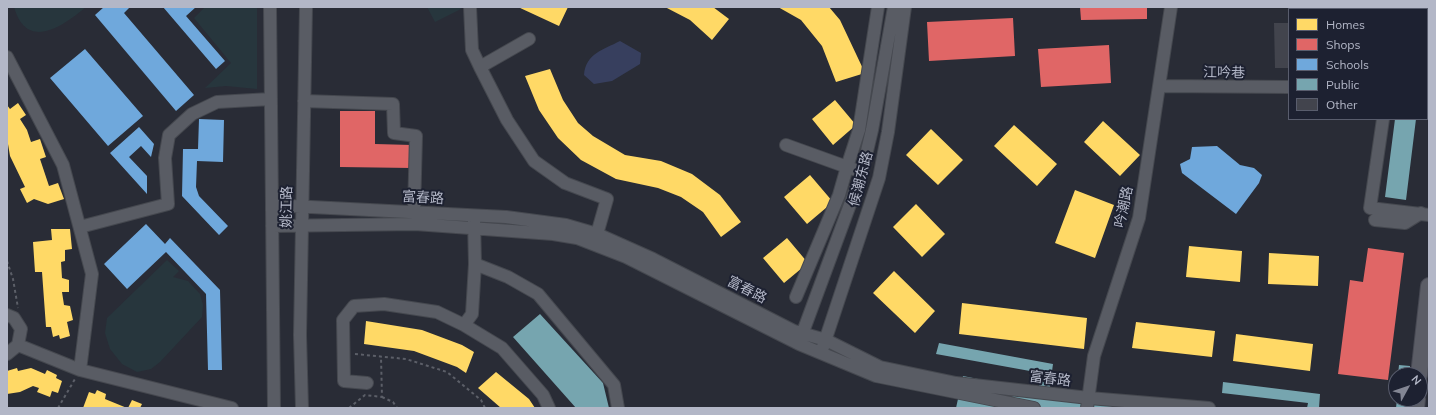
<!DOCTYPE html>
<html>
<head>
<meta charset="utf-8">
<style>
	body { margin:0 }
	#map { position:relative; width:1436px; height:415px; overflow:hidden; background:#292c36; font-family:Mulish,sans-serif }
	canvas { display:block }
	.frame { position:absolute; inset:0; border:8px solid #b3b7c7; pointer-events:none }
	.legend { position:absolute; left:1288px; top:8px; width:140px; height:112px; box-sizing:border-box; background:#1d2131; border:1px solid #595d6d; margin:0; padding:5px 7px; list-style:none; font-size:12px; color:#b3b7c7 }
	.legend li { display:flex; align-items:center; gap:8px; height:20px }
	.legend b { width:20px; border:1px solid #595d6d }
	.north { position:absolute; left:1388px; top:367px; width:40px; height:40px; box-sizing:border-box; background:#1d2131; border:1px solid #595d6d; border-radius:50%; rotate:50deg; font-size:11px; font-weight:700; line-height:16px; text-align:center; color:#b3b7c7 }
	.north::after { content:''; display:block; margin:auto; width:14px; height:18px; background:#838694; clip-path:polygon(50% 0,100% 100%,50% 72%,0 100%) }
</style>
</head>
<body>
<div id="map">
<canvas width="1436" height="415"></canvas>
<div class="frame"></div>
<ul class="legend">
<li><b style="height:11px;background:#ffd966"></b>Homes</li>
<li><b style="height:11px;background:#e06666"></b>Shops</li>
<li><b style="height:11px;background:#6fa8dc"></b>Schools</li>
<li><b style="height:11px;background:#76a5af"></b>Public</li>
<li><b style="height:11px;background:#42444d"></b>Other</li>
</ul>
<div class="north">N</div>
</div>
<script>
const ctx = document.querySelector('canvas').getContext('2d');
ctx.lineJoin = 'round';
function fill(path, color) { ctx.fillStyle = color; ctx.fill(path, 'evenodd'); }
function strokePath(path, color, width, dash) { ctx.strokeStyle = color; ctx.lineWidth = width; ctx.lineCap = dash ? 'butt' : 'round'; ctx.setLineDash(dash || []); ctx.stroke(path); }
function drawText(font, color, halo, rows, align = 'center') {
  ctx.font = font + ' Mulish,"Noto Sans SC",sans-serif'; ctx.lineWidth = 4; ctx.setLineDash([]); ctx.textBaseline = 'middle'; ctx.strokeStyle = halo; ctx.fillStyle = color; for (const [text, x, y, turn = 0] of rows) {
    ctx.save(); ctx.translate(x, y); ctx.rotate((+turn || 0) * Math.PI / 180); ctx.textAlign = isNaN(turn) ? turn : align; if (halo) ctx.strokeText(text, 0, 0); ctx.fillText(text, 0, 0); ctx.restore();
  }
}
fill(new Path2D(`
	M14,7H86C63,26 27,52 14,7Z
	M205,7H257V89L226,86L205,88L231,63L194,18Z
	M427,7H460L461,9L435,22Z
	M167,260L179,271L173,277L188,281L200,294L203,305L202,317L160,362L151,369L137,372L122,364L110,349L105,333L107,318Z`), '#27363d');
fill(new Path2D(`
	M620,41L641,53L640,64L612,81L594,84L584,75C586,53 603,50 620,41Z`), '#373f5e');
fill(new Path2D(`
	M518,7H568L559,26Z
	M665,7H713L729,19L712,40L690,20Z
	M778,7H829L840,20L865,73L836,82L822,46L801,20Z
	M550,69L563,100L578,123L593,136L625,155L661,161L692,174L720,195L741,222L721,237L703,212L681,197L658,188L616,179L581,160L558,138L539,110L525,76Z
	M835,100L856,125L833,145L812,119Z
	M18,103L26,115L20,119L27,130L31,142L40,139L46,157L40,159L49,186L58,183L64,199L48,204L34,199L27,203L20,189L25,187L10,156L7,138V105L10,109Z
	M1103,121L1140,155L1120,176L1084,142Z
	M1014,125L1057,164L1037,186L994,146Z
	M931,129L963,160L938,185L906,155Z
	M810,175L833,202L807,224L784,197Z
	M1075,190L1114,205L1095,258L1055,243Z
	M916,204L945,234L922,257L893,227Z
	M51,229H70L72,249L65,250V261L61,262L62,278L69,280V292H62L64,305L70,306L73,320L67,322L70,336L60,339L59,335L53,337L51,327H46L42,272H35L33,242L52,240Z
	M787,238L808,263L784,283L763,258Z
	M1189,246L1242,251L1240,282L1186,277Z
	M1269,253L1319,256L1318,286L1268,284Z
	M894,271L935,311L915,333L873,293Z
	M962,303L1087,318L1084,349L959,334Z
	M366,321L422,330L462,345L474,352L466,373L457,367L414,351L364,344Z
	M1136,322L1215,331L1212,357L1132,348Z
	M1236,334L1313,344L1310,371L1233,361Z
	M17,368L18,371L31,368L45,374L47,370L57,375L56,378L62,381L58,393L52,391L50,397L37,392L39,388L33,386L20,392L7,394V371Z
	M496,372L529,399L535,408H501L478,388Z
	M97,390L106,394L105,399L127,408H83L89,392L95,394Z
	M132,400L142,404L140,408H128Z`), '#ffd966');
fill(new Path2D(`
	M1080,7H1147V19L1081,20Z
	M1013,18L1015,56L929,61L927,22Z
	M1109,45L1111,83L1041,87L1038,49Z
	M340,111H375V144L412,145V168L340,167Z
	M1368,248L1404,253L1388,380L1338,374L1350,280L1363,282Z`), '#e06666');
fill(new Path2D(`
	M104,7H130L124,13L194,95L176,111L95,15Z
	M163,7H196L186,16L225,61L216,69Z
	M85,49L143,116L108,146L50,78Z
	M199,119L224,120L223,162L197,161L196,187L199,196L228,226L219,235L182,196L183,149H198Z
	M139,127L154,144L151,157L141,146L129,157L147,176V194L110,153Z
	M1217,146L1240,165L1254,168L1262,175L1259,183L1236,214L1182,173L1180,164L1190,159L1192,147Z
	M146,224L165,244L170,238L220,290L222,370H208L206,294L166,252L127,289L104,264Z`), '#6fa8dc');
fill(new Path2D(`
	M1395,119H1416L1406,200L1385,197Z
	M540,314L603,383L609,408H576L513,337Z
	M939,343L1053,364L1049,393L1146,408H956L963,376L1038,391L1041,373L936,354Z
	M1399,365L1410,366V375H1398Z
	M1223,382L1320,394L1319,408H1307L1308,403L1222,393Z
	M1397,399H1408V408H1396Z`), '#76a5af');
fill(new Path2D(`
	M1274,23H1289V68H1275Z`), '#42444d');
const minor = new Path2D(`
	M270,7L274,408
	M470,7L472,50L480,67L529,39
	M7,57L63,165L92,274L80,370L232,408
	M480,67L507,120L534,161L565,183L607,199L597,234
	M1427,85H1429
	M1159,86L1289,87
	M304,101L393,104L394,133L416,136L414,212
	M1383,119L1370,208L1429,215
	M786,145L847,167L859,130L878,7
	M272,205L506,217L566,225L597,234L653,259L794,331L826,340L880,367L956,383L1089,398L1209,408
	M1375,220L1405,223L1421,213
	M272,226L415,224L553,234L577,238L626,257L799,344L876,376L1034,408
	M80,227L168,204L165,158L169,135L192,114L217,102L271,99
	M475,264L508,277L538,294L614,385L618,408
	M796,297L839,195L847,167L853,169
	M7,315L14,318L21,329L18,345
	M464,325L502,348L543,395L549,408
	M800,340L862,172L872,130L894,7
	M823,347L879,178L888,132L905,7
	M7,354L18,345L80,370
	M367,383L344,381L343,320L354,306L384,304L437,312L464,325L472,314L475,264L474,220
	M302,408L300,335L306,7
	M1087,408L1094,356L1139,218L1171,7`);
const major = new Path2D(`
	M1419,375L1429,286
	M1416,408L1417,399`);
strokePath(minor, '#45484f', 14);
strokePath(major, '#474953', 18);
strokePath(new Path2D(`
	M7,217V225
	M7,261L13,279L18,308
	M355,354L406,359L447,372L481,400L485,408
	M382,397L393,402L397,408
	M58,408L75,379
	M349,408L365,395L382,397L381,357`), '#5c5f68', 2, [3, 3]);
strokePath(minor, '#595c64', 12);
strokePath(major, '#5b5d66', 16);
drawText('14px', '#b3b7c7', '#1d2131', [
	["江吟巷",1224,73,1],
	["候潮东路",861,179,-75],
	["富春路",423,198,3],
	["姚江路",287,207,-89],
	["吟潮路",1124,207,-78],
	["富春路",747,290,27],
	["富春路",1050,379,7]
]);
</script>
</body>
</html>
